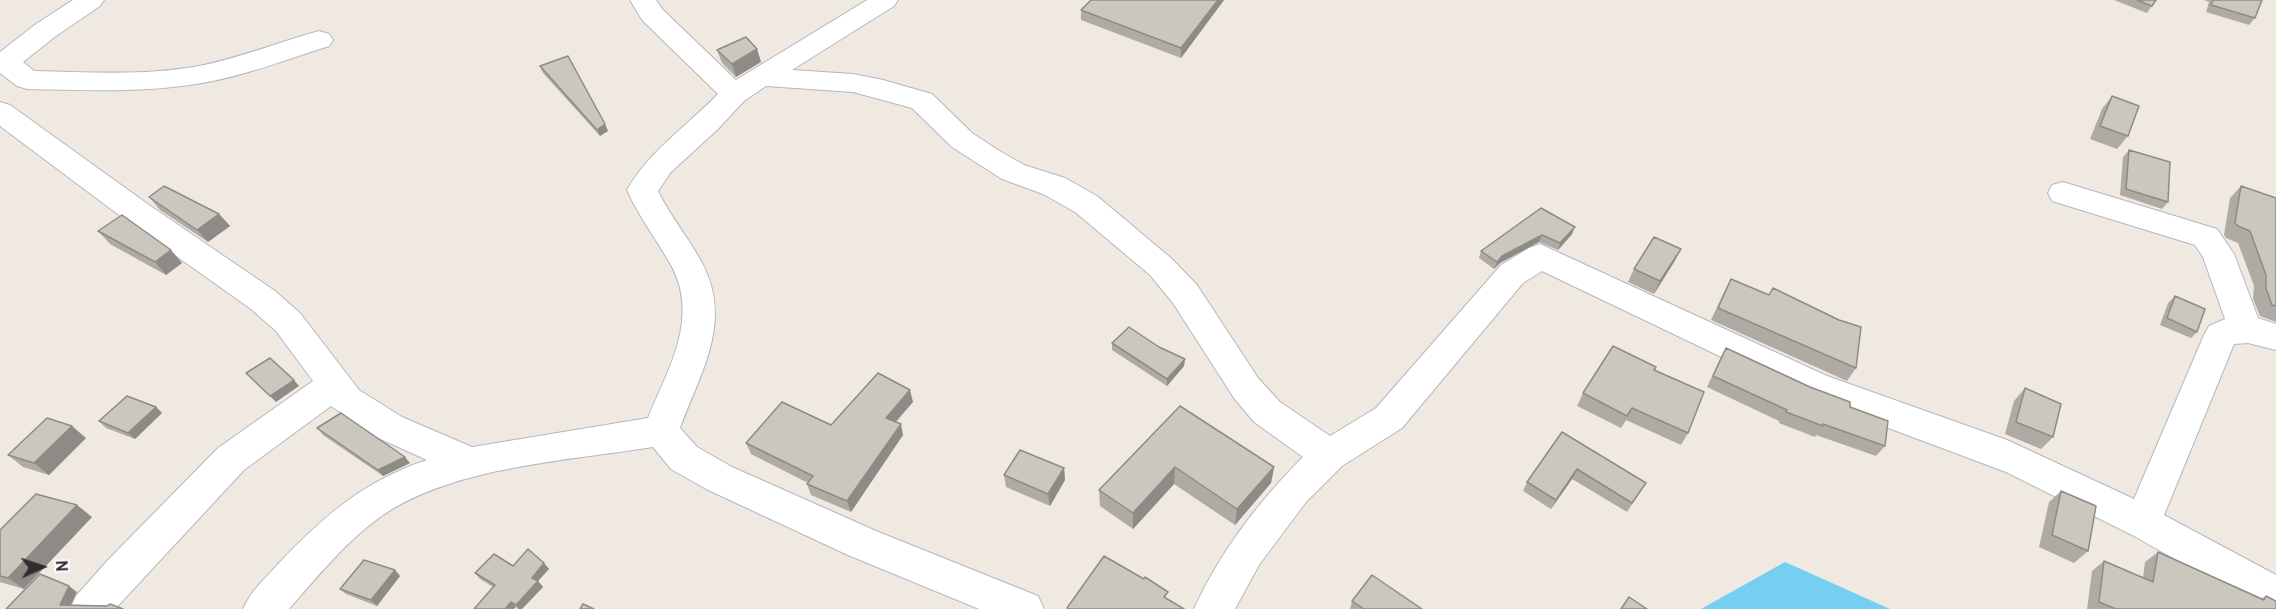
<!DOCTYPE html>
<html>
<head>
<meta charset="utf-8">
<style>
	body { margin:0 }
	#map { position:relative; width:2276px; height:609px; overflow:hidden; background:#efe9e1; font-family:Overpass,sans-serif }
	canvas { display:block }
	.north { position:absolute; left:12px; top:537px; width:60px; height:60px; -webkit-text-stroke:4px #fff; paint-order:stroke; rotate:87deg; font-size:16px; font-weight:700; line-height:24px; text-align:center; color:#2e2e2e }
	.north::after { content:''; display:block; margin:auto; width:21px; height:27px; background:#2e2e2e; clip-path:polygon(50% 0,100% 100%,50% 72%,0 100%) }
</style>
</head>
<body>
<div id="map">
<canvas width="2276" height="609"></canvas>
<div class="north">N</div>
</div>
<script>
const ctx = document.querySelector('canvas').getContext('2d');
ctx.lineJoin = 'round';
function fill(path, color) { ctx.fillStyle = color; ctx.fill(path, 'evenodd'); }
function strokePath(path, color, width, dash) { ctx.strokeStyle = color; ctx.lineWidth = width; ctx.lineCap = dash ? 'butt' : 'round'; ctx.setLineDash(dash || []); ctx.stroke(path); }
fill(new Path2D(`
	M1785,562L1890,609H1701Z`), '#75cff0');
const minor = new Path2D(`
	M73,0H104L100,6L56,36L23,62L34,71C89,72 145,76 199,66C240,58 279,42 319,31L329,34L333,40L329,46C286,60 241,77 196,84C140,93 84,90 27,89L17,86L0,73V52L36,24Z
	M630,0H656L662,9L736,80L867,0H898L894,6L792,70L853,74L883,80L932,94L972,133L998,150L1024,165L1065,178L1097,196L1172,259L1197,285L1258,378L1280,402L1330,436L1376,408L1501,265L1529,248L1540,244L1827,376L2007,440L2134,499L2204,335L2209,326L2225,319L2203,257L2195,245L2052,201L2048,193L2052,185L2063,182L2217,229L2234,254L2258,318L2276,324V350L2248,343L2234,344L2164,515L2276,575V609H2262L2136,537L2006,472L1803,396L1542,271L1523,283L1402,428L1342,466L1306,502L1259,565L1235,609H1194C1220,552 1259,501 1303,457L1254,422L1234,398L1173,303L1150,275L1075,212L1043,194L1002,179L952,147L912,108L853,92L766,86L744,101L718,129L671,172L658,191C670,216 688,237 701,261C734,321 701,371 680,428L697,447L732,467L876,531L1038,596L1044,609H979L848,555L706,489L671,469L653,447C567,461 456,466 383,515C347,540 318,576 289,609H243C251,590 267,577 280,562C325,515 364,481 427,460L376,437L331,406L244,470L115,609H70L76,596L108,560L218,448L313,381L276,331L251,309L127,221L0,126V102L10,105L149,205L275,291L300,313L359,390L402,417L472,447L648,418C668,369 700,318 671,265C657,240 639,217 627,190C649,151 687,126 718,94L642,20Z`);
strokePath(minor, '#b4b7c1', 2);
fill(minor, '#fff');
fill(new Path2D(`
	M1224,0L1181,58L1081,20V10Z
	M2114,0H2156L2147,13Z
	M2204,0H2262L2255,18L2249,25L2206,12L2209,2Z
	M757,49L761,62L736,77L722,63L717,50Z
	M540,66L608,131L600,136L543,73Z
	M2112,96L2128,136L2117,149L2090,139L2102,109Z
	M2129,150L2168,202L2162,209L2120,195L2123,157Z
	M2241,186L2276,198V322L2260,316L2253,299L2254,286L2238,243L2226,238L2224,235L2230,198Z
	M149,197L219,214L230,226L208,242L160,210Z
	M1541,208L1572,234L1558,250L1539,242L1500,263L1494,269L1479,258L1481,251Z
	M98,231L182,263L166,275L110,244Z
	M1681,249L1674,262L1654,294L1628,282L1634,269Z
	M1731,279L1769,295L1856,368L1847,381L1711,320L1724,292Z
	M2175,296L2197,332L2191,338L2160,325L2168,303Z
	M1112,343L1159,347L1185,359L1184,366L1167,386L1112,350Z
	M1726,348L1850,407L1885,446L1876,456L1816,435L1815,437L1779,423V421L1707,387L1720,359Z
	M1654,370L1688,433L1681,445L1626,420L1621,428L1577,406L1583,393Z
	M2025,388L2053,437L2041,449L2005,434L2014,401Z
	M913,402L896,422L903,435L851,512L811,495L807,484L808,483L751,454L746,443L831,425Z
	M1180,406L1274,467L1271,483L1235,525L1174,484L1133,529L1100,506L1099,490Z
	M156,407L162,413L135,439L106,428L99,421Z
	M317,428L410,463L383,476L323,435Z
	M1562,432L1646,483L1627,512L1572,479L1551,509L1523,491L1527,482Z
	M86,438L49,475L23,467L8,455Z
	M1064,468L1065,480L1050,506L1006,487L1004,475Z
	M2061,491L2088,551L2074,563L2039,547L2049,502Z
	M92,517L24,589L0,582V530Z
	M2158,552L2261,599L2266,596L2276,609H2087L2092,571L2104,561L2143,578L2145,562Z
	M544,563L549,569L538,581L543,587L522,609H518L516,607L493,587L480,579L475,573L513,566Z
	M395,570L400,576L377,606L346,594L340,589Z
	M1352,601L1422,609H1350Z`), '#afaba4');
fill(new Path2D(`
	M1218,0H1224L1181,58V48Z
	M757,49L761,62L736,77L732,64Z
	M605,124L608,131L600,136L597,130Z
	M219,214L230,226L208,242L197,230Z
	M1575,227L1572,234L1558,250L1560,243Z
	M1542,235L1539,242L1500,263L1494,269L1497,262L1502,256Z
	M1681,249L1674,262L1654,294L1660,281Z
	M171,250L182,263L166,275L155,262Z
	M1185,359L1184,366L1167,386V379Z
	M294,380L299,386L276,402L270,396Z
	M910,390L913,402L889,429L886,418Z
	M156,407L162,413L135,439L128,433Z
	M901,424L903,435L851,512L847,501Z
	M72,426L86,438L49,475L34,463Z
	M405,457L410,463L383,476L378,470Z
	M1175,467L1174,484L1133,529V513Z
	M1274,467L1271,483L1235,525L1237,509Z
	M1064,468L1065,480L1050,506L1048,494Z
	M1577,469L1572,479L1551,509L1556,500Z
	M77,505L92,517L24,589L8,578Z
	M544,563L549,569L537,582L538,581L543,587L522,609H519L516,605L532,578Z
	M395,570L400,576L377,606L371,600Z
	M69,586L77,592L69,609L60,605Z
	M511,602L516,607L514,609H505Z`), '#8e8b86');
const building = new Path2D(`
	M1091,0H1218L1181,48L1081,10Z
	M2137,0H2156L2152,6Z
	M2213,0H2262L2255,18L2211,5Z
	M746,37L757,49L732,64L717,50Z
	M568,56L605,124L597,130L540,66Z
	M2112,96L2139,106L2128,136L2100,126Z
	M2129,150L2170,162L2168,202L2126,189Z
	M164,186L219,214L197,230L149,197Z
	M2241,186L2276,198V306L2272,305L2266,288V275L2250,231L2238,226L2235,223Z
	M1541,208L1575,227L1560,243L1542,235L1502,256L1497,262L1481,251Z
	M122,215L171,250L155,262L98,231Z
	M1654,237L1681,249L1660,281L1634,269Z
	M1731,279L1769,295L1773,288L1839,320L1861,327L1856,368L1718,308Z
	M2175,296L2205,309L2197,332L2167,318Z
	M1129,327L1159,347L1185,359L1167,379L1112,343Z
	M1613,346L1656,367L1654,370L1704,392L1688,433L1632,408L1627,416L1583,393Z
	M1726,348L1810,387L1850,402V407L1888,421L1885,446L1823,424V426L1786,412L1787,410L1713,376Z
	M270,358L294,380L270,396L246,373Z
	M878,373L910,390L886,418L901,424L847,501L807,484L813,476L746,443L782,402L831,425Z
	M2025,388L2061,404L2053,437L2016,422Z
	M127,396L156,407L128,433L99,421Z
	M1180,406L1274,467L1237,509L1175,467L1133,513L1099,490Z
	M341,413L405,457L378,470L317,428Z
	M47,418L72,426L34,463L8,455Z
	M1562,432L1646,483L1632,503L1577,469L1556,500L1527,482Z
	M1020,450L1064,468L1048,494L1004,475Z
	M2061,491L2096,506L2088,551L2052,535Z
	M36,494L77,505L8,578L0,576V530Z
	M528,549L544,563L532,578L538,581L516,605L511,602L505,609H474L495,585L475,573L494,554L513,566Z
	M2158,552L2264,600L2266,596L2276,601V609H2116L2099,602L2104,561L2153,582Z
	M1104,556L1144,579L1145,577L1168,592L1164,597L1184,609H1068L1067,608Z
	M364,560L395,570L371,600L340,589Z
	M40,574L69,586L60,605L107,606L110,604L123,609H6Z
	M1372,575L1422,609H1364L1352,601Z
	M1629,597L1647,609H1621Z
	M583,604L594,609H580Z`);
fill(building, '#cbc7bf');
strokePath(building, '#8e8b86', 1.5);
</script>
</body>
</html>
